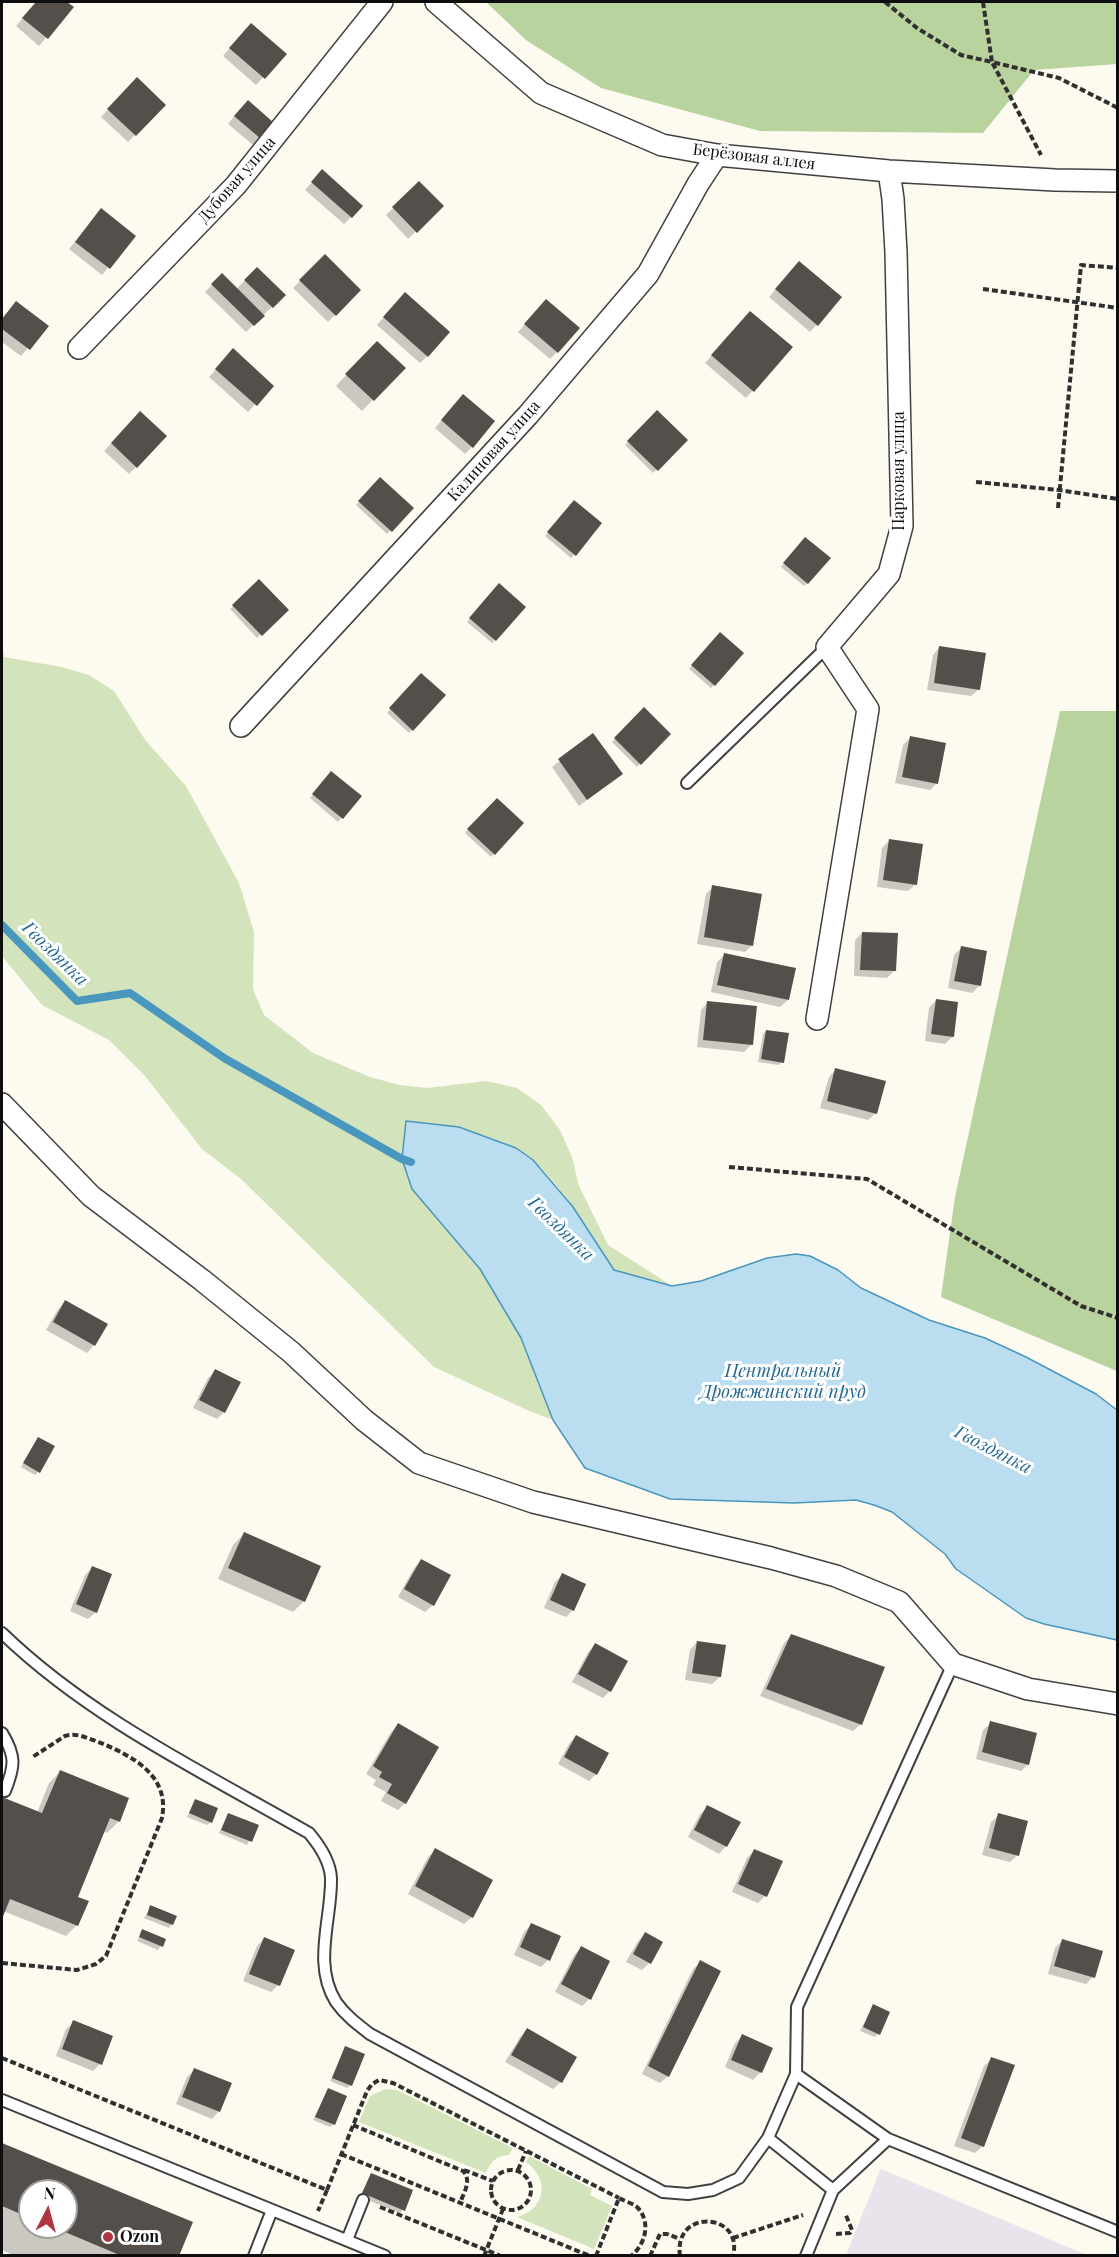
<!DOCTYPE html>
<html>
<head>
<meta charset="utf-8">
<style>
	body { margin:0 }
	#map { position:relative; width:1119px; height:2257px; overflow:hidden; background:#fdfaf0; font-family:"Playfair Display",serif }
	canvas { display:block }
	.frame { position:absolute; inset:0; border:3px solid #0e0e0e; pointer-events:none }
	.north { position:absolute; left:18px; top:2179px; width:60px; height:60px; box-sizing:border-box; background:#fff; border:2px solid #9f9f9f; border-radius:50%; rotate:6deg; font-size:16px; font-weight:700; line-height:24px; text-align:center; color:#0e0e0e }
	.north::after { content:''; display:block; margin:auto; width:21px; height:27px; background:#af3541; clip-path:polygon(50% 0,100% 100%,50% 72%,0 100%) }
</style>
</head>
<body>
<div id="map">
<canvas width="1119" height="2257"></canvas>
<div class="frame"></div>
<div class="north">N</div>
</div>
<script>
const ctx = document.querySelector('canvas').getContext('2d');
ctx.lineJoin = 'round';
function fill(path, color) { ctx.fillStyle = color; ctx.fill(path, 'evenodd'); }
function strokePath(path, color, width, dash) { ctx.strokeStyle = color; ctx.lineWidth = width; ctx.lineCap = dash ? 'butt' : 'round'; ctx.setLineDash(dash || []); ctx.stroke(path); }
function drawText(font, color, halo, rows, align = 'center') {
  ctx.font = font + ' "Playfair Display",serif'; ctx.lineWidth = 6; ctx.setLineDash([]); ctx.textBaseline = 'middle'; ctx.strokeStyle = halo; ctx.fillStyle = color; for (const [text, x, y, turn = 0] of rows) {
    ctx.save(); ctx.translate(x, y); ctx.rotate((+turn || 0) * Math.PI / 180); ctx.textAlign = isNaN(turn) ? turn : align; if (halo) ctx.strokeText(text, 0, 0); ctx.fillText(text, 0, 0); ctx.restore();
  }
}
fill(new Path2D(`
	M881,2168V2169L1087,2255H846Z`), '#eae3eb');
fill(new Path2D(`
	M2,645L4,657L62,667L89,675L114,691L146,741L186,786L239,883L254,932L253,989L264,1015L313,1053L370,1077L400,1085L427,1088L486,1081L517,1088L541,1105L560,1130L572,1157L579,1186L608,1245L672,1286L614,1270C593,1237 550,1164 515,1148C498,1139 477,1134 459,1127L412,1188L480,1269L521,1338L553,1420L527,1410L434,1367L241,1179L202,1149L145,1076L109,1040L42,1005L2,956Z
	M385,2089L397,2090L513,2148L509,2155C496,2156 491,2161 486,2173L359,2122L370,2096Z
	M529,2156L592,2189L590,2195L612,2206L594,2249L517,2217C546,2209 550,2179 526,2162Z`), '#d3e4bd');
fill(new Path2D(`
	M486,2H1117V64L1034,70L983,133L760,131L601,88L526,40Z
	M1060,711H1117V1371L941,1297L955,1197Z`), '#b9d39e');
const water = new Path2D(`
	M406,1121L459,1127L516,1148L533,1160L573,1207L614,1270L672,1286L701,1281L767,1258L796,1254L810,1256L838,1270L861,1288L929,1320L985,1338L1026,1357L1096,1394L1117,1410V1640L1044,1624L1026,1618L956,1569L945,1554L892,1512L874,1505L856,1500L794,1503L670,1499L585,1468L553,1420L521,1338L480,1269L412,1189L402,1159Z`);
fill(water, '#badeef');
strokePath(water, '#4996be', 1.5);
fill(new Path2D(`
	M37,2H65L72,7L39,46L16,26Z
	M244,32L285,54L256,85L223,56Z
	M137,80L164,105L128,142L101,117Z
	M240,109L260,138L253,145L228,124Z
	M315,179L351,217L344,224L305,190Z
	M419,183L442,206L408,239L386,215Z
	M94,218L134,236L102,275L69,249Z
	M325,256L359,290L328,322L293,288Z
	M257,269L284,295L246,332L205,292L222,275L236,289Z
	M792,270L817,324L810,332L769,297Z
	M398,301L427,356L420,363L377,325Z
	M16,303L47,326L21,356L2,342V319Z
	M539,308L557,352L550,359L518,332Z
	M743,320L791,348L746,398L705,363Z
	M366,354L403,368L362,411L336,386Z
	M226,358L272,386L248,412L209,377Z
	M456,403L472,447L465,454L435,428Z
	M657,412L686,440L653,473L625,445Z
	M140,413L165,437L129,474L104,451Z
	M380,479L412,508L387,534L356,505Z
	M571,505L574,555L571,558L545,536Z
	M802,542L807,583L804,586L781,567Z
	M259,581L287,610L257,638L230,609Z
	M499,586L524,607L492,643L467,622Z
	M716,637L714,685L711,688L689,669Z
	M940,647L979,689L971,696L927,690L933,655Z
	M421,675L443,695L409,733L387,713Z
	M644,709L669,734L637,767L612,742Z
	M593,735L621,774L579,806L552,767Z
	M910,738L937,783L930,790L895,783L903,745Z
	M328,776L360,796L338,822L310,798Z
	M497,800L522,823L491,857L465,833Z
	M890,840L916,884L908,891L877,887L882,848Z
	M713,887L752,945L745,952L697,944L706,894Z
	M862,933L895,970L887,978L854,976L855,940Z
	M961,948L979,986L972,993L948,988L954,955Z
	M724,955L788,1000L780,1007L711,992L717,962Z
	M936,1000L953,1036L945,1044L925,1041L929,1008Z
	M708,1002L752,1044L744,1052L697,1047L701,1010Z
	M766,1031L782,1062L779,1065L758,1062L763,1034Z
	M836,1069L876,1113L868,1120L820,1108L829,1077Z
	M66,1302L94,1345L87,1353L46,1330L58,1309Z
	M215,1371L224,1412L217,1419L193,1408L208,1378Z
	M36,1442L38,1472L35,1475L21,1467Z
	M244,1534L304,1601L293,1612L218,1579L233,1545Z
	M422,1560L449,1576L433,1605L425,1612L398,1597L414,1568Z
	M92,1568L96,1612L88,1619L70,1611L85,1575Z
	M562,1575L573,1610L566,1617L544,1608L555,1582Z
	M791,1636L861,1724L853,1731L760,1696L784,1643Z
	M697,1642L720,1677L712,1684L685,1680L690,1650Z
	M595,1645L610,1691L603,1698L572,1682L588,1652Z
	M991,1723L1028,1764L1021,1771L976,1759L983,1730Z
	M398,1725L405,1803L398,1810L381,1801L386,1792L373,1785L376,1780L366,1774L391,1732Z
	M576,1736L596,1774L589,1781L558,1764L569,1744Z
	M60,1772L127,1799L118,1822L107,1833L103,1831L76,1897L77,1925L66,1936L3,1911L2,1915V1799L37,1813L49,1783Z
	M195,1801L211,1822L207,1825L187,1817Z
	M708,1807L726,1846L719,1854L688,1837L700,1814Z
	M229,1814L257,1826L247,1845L219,1833Z
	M999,1815L1018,1855L1010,1862L982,1855L991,1822Z
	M435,1850L472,1917L464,1924L408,1894L428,1857Z
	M754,1851L765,1896L758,1903L732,1892L747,1858Z
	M151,1907L172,1924L169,1928L144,1918Z
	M531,1925L548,1960L541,1967L514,1955L524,1932Z
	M143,1931L164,1940L158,1950L137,1941Z
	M645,1934L661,1943L649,1963L642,1970L626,1962L638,1941Z
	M264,1939L278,1985L271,1992L243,1981L257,1946Z
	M1062,1941L1093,1977L1086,1984L1048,1974L1055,1948Z
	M581,1948L589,1999L582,2006L555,1992L574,1955Z
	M701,1962L668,2076L660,2083L642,2074L693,1969Z
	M873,2006L878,2034L875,2037L860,2031Z
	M74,2022L100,2064L93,2071L56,2056L66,2029Z
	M527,2030L575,2057L561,2082L553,2089L505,2062L520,2037Z
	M742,2036L771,2049L761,2072L753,2080L725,2067L735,2043Z
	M345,2048L351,2085L347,2088L330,2081Z
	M992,2058L983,2146L975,2153L954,2146L984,2066Z
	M194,2070L219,2111L212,2119L176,2104L187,2077Z
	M328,2089L334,2124L330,2127L313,2120Z
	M2,2145L191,2223L178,2256H15L2,2250ZM30,2191H66V2227H30Z
	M371,2175L403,2210L400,2213L360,2197Z`), '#0003');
strokePath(new Path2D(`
	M2,925L77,1001L130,993L224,1058L402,1159L411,1162`), '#4996be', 8);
fill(new Path2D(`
	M36,2H67L74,7L48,39L22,18Z
	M251,23L287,54L265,79L229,48Z
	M137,77L166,105L136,136L107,109Z
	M248,100L274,123L261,139L234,116Z
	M322,169L363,206L352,218L311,182Z
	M419,181L444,206L417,233L392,207Z
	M101,208L136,236L110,269L75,242Z
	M325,254L361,290L336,316L299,280Z
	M799,261L842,297L818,326L775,289Z
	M257,267L286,295L273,308L244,280Z
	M222,273L265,316L254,326L211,284Z
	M405,292L450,332L428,357L383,317Z
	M546,299L580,328L558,353L524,324Z
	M16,301L49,326L30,350L2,329V319Z
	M750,311L793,347L754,392L711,355Z
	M377,341L406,368L374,401L345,374Z
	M233,348L274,386L257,406L215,369Z
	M463,394L495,421L473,448L441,420Z
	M657,410L688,440L658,471L627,441Z
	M140,411L167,436L137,468L111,443Z
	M380,477L414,508L392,532L358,501Z
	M574,500L602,523L576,556L547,532Z
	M805,537L831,558L808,584L783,563Z
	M259,579L289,610L262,636L232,605Z
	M499,583L526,607L496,641L469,618Z
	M720,632L744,653L715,686L691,665Z
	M939,646L986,653L980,690L934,683Z
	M421,673L446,695L413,731L389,708Z
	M644,707L671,734L641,765L614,738Z
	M593,733L623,774L587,800L558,759Z
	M910,736L946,743L938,784L902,777Z
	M331,771L362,796L343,819L312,794Z
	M497,798L524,823L495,855L467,829Z
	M889,839L923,844L917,885L883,880Z
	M712,885L762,894L753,946L704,937Z
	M862,932L898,933L896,971L860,970Z
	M961,946L987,951L981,986L954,981Z
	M724,953L796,968L789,1000L717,985Z
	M936,999L958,1002L954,1037L931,1034Z
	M707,1001L757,1006L753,1045L703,1040Z
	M766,1030L789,1033L784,1063L761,1059Z
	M835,1068L886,1081L877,1114L827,1101Z
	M65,1300L108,1324L95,1346L53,1322Z
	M215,1369L241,1382L225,1413L199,1400Z
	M38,1437L55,1446L40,1473L23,1463Z
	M244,1532L321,1566L305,1602L228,1568Z
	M421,1559L451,1575L434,1606L404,1589Z
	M92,1566L112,1574L97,1613L76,1604Z
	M562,1573L586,1584L574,1611L550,1600Z
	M791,1634L885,1667L862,1725L766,1689Z
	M697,1641L726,1645L721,1677L692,1673Z
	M595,1643L628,1661L611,1692L578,1674Z
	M990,1721L1037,1733L1029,1765L982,1752Z
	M398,1723L439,1747L406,1804L387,1793L392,1784L379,1777L382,1772L373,1766Z
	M576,1735L609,1753L597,1775L564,1757Z
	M60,1770L129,1798L120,1822L110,1818L78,1897L89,1901L78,1926L10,1899L2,1919V1797L42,1813Z
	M195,1799L218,1808L212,1823L189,1813Z
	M707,1805L741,1822L727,1847L694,1830Z
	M228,1813L259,1825L252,1842L221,1830Z
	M998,1813L1028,1821L1019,1856L989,1848Z
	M435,1848L493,1880L473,1918L415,1886Z
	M754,1849L783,1861L767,1897L738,1884Z
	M150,1905L177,1916L173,1925L147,1915Z
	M531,1923L561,1936L550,1961L520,1947Z
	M142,1929L166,1939L163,1947L139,1937Z
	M645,1932L663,1942L651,1964L633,1954Z
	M264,1937L295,1950L280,1986L249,1974Z
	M1062,1939L1103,1951L1095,1978L1054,1966Z
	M581,1946L610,1961L591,2000L561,1984Z
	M700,1960L721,1971L669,2077L648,2066Z
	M873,2004L890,2012L880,2035L863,2027Z
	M73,2020L113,2036L102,2065L62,2049Z
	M527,2028L577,2057L562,2083L511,2055Z
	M742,2034L773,2048L762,2073L731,2060Z
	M345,2046L365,2054L352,2086L332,2078Z
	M991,2057L1015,2065L984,2147L961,2138Z
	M194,2068L232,2083L220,2112L182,2097Z
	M328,2088L347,2096L335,2125L315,2117Z
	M2,2143L193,2222L179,2256H122L53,2227H66V2191H30V2218L2,2206Z
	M371,2173L413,2190L405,2211L362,2193Z`), '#554f4b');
const lane = new Path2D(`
	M687,783L827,647
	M2,1633C90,1718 203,1772 309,1833C320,1846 330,1861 331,1878C332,1919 312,1964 336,2002C345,2015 357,2024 370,2034L663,2192L688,2194L713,2190L739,2178L768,2138L796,2074
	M953,1664L797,2007L796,2074L888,2139L1118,2232
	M2,1733C16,1756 15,1766 5,1791
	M2,2100L385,2256
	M768,2138L833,2190
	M347,2240L363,2200
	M254,2256L272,2210
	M806,2256L833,2190L888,2139`);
const street = new Path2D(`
	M436,2L541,93L662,145L717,155L889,171L1055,180L1118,181
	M79,348L236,185L382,2
	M241,726L528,415L648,274L698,184L717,155
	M817,1019L868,709L827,647L889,574L902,526L896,252L893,199L889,171
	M2,1104L91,1196L202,1280L291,1352L364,1420L419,1463L533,1502L771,1558L836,1576L899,1602L953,1664L1028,1689L1118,1704`);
strokePath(lane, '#414141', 14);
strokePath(street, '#414141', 24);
strokePath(new Path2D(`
	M885,2L917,28L961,55L992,62L1041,155
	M983,2L992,62L1059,78L1118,108
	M983,289L1118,308
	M976,482L1059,490L1118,499
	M1058,508L1081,265L1118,268
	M729,1167L867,1179L1081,1306L1118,1318
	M2,1963L77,1970L96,1964L106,1956L162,1818C170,1776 134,1757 101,1743C89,1739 77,1732 65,1736L31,1758
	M2,2058L327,2190L318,2211
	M353,2125L463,2171C472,2181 464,2192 460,2203
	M341,2154L590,2256
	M491 2190a20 20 0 1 1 40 0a20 20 0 1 1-40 0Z
	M464,2170L493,2181
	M518,2170L526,2151
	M327,2190L367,2091L372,2084L379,2080L393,2083L619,2198
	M380,2207L501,2256
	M836,2234L850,2233L852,2230L845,2213
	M733,2238L803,2215
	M484,2256L503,2209
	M596,2256L619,2198C624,2201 632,2203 637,2207C652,2222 645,2245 631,2256
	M650,2256L660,2234H667L680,2239
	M680,2256C673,2208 744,2212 733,2256`), '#303030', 4, [6, 3]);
strokePath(lane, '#fff', 10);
strokePath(street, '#fff', 21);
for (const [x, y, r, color] of [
	[108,2237,6,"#af3541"]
]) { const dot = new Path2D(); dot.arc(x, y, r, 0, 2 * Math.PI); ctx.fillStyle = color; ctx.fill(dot); strokePath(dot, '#fff', 2); }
drawText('16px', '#0e0e0e', '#fff', [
	["Берёзовая аллея",754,157,7],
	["Дубовая улица",237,180,-49],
	["Калиновая улица",494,451,-48],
	["Парковая улица",899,471,-90]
]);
drawText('bold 16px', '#0e0e0e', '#fff', [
	["Ozon",120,2237]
], 'left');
drawText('italic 18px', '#246892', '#fff', [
	["Гвоздянка",55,954,44],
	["Гвоздянка",561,1229,44],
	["Центральный",783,1371],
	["Дрожжинский пруд",783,1392],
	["Гвоздянка",993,1450,27]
]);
</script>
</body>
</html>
